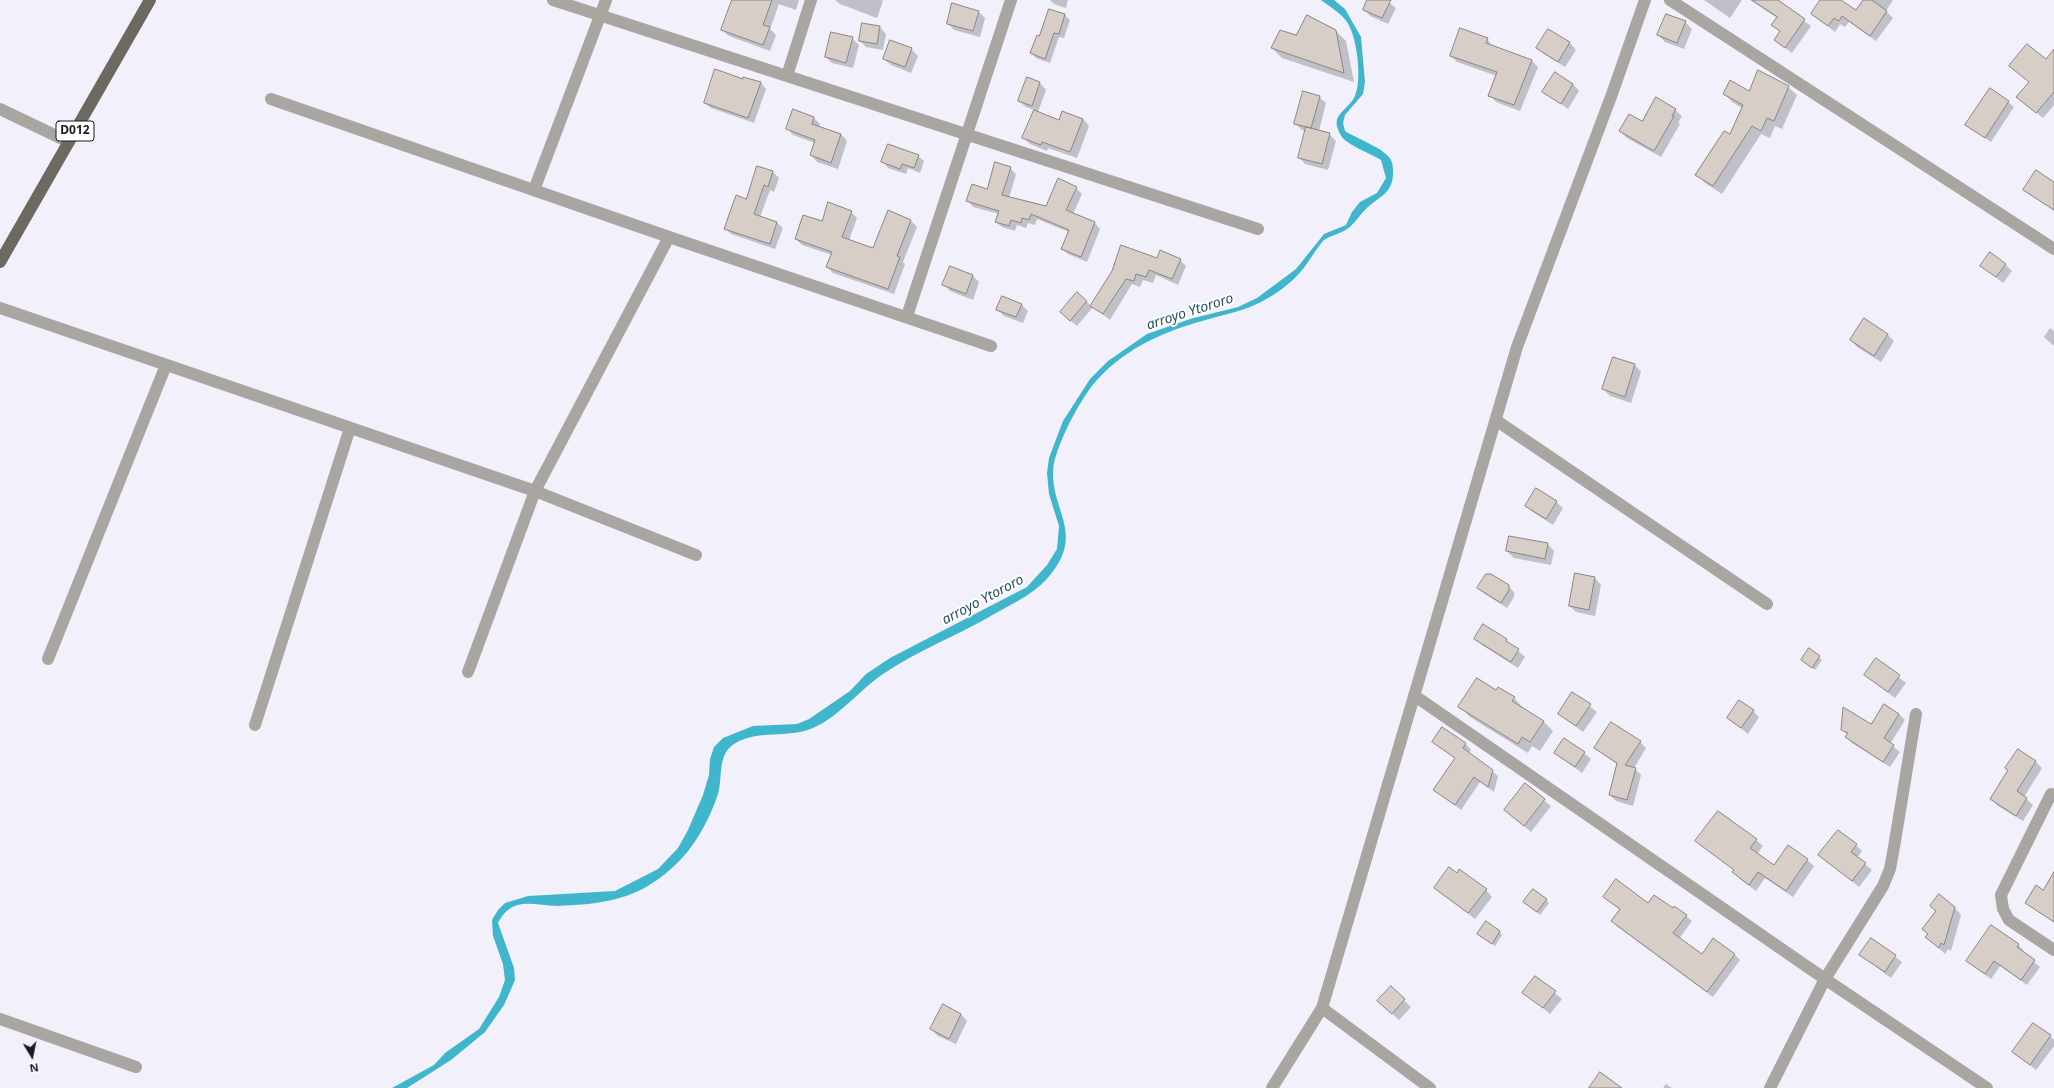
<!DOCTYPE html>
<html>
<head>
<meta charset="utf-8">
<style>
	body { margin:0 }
	#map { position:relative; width:2054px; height:1088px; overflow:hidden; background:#f1f0fb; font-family:"Noto Sans",sans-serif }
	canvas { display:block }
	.north { position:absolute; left:12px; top:1036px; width:40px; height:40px; -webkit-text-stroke:3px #fff; paint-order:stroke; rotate:170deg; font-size:11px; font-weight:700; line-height:16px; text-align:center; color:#1a191d }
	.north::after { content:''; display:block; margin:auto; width:14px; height:18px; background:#1a191d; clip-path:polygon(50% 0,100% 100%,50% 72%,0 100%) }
</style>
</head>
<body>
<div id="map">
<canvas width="2054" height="1088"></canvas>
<div class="north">N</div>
</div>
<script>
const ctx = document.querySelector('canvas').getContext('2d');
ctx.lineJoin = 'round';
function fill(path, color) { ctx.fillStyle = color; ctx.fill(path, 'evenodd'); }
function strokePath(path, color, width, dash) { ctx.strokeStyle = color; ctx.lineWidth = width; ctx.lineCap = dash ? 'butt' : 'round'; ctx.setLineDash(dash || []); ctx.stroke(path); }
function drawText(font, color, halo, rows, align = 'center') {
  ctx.font = font + ' "Noto Sans",sans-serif'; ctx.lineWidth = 4; ctx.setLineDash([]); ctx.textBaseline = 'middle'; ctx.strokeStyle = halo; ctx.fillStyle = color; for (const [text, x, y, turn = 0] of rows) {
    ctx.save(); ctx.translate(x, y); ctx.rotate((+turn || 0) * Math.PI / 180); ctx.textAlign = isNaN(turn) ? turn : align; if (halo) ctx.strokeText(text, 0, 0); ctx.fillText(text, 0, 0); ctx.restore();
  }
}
fill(new Path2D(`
	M1321,0H1334L1345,9L1361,37L1365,82L1363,94L1345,115L1343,123L1345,131C1357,139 1383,147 1391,160C1393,164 1393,169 1393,173C1393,194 1378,197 1366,209C1359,215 1355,224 1347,229C1340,234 1330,235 1323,241C1316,249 1310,260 1303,269C1293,282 1275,295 1261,302C1244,311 1226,314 1209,319C1167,330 1127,347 1097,380C1081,397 1054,448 1053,471C1052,512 1084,533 1051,574C1036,593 1017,601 996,613C959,635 918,650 883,674C858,691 840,716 813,728C788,739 757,729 734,744C717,755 723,777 718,794C709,821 693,850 672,868C655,884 634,895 612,900C595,904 575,905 558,906C533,906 513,895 498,923L514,968L515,980L504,1005L485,1032L451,1060L407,1088H392L434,1065L445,1053L479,1029L499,997L505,980L503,964L493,936L492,920L498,910L505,903L528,896L615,891L658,869L678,848L688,830L703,795L709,775L710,759L714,747L723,738L753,726L797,724L809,719L850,691L866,674L890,658L1027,587L1047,565L1057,549L1059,526L1049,494L1047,473L1049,458L1063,421L1090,379L1108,361L1147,334L1190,319L1238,307L1257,298L1296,269L1324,234L1346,225L1352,212L1360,202L1377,193L1386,178L1381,160C1373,155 1346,144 1342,137C1328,115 1345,113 1354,98C1363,82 1357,36 1347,22C1341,13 1329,6 1321,0Z`), '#3fb6cb');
fill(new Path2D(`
	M735,0H799L796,10L779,4L770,29L776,35L770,51L729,36L722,30Z
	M835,0H882L883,1L877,18L840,4Z
	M1050,0H1068L1066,8L1054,4Z
	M1368,0H1386L1396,8L1388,24L1370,16L1364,9Z
	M1704,0H1742L1730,18Z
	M1750,0H1776L1811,26L1792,53L1775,40L1780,32L1773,25L1777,18Z
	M1822,0H1839L1856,12L1864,0H1893L1886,11L1893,18L1876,41L1849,22L1845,27L1840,24L1835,32L1812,14Z
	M1049,10L1065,15L1070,20L1064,38L1059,37L1050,63L1036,58L1031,53L1040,37Z
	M978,11L985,18L980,37L954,30L948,23Z
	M1685,22L1692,29L1684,49L1665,42L1658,35Z
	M880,27L886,34L883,50L866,47L860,41Z
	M1549,30L1570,43L1576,50L1565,67L1544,54L1537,48Z
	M1336,31L1346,41L1354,82L1282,58L1272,48L1296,36Z
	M852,38L859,45L853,68L832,63L826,57Z
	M1487,39L1493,47L1531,60L1538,67L1520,111L1496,102L1490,95L1497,76L1457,62L1451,56Z
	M911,49L918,56L911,73L891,65L884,59Z
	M2054,55V105L2043,118L2024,103L2046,60Z
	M744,78L761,83L766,89L754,123L711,108L705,103Z
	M1040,83L1046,90L1038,112L1060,121L1063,112L1083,119L1089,126L1077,158L1048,148L1047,151L1030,144L1023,137L1035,110L1026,107L1019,101Z
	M1573,84L1579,91L1568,109L1544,92Z
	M1788,87L1797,95L1782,129L1775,126L1770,138L1761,134L1722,194L1705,183L1697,174L1730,136L1742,108L1732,102L1724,93Z
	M1319,97L1326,103L1319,131L1329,134L1336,141L1328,170L1305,164L1299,157L1306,131L1302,130L1295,123Z
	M2008,102L2014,107L1991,142L1966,125Z
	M794,110L814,118L820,124L819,127L841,134L847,141L838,169L817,162L811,155L815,143L793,135L787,128Z
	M1675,110L1682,116L1678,123L1680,124L1661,157L1627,138L1620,131Z
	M918,156L924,161L920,173L908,168L906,174L888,168L883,162Z
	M758,167L773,172L779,178L774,192L770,190L760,217L777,223L783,228L775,249L731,234L725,228L746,200Z
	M1010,168L1016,174L1009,198L1047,207L1076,188L1082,194L1073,214L1095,223L1100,229L1087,262L1068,254L1062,249L1069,232L1037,219L1035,225L1028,223L1026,228L1017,225L1015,231L1002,227L996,222L999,214L973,207L968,201L987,190Z
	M2054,183V211L2024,189Z
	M851,212L857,218L849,240L874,249L889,212L911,221L917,227L903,262L905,264L894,294L833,273L827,267L832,255L802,245L796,239L822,222Z
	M1158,259L1180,260L1186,266L1178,285L1156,275L1153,283L1143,280L1140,287L1132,284L1110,320L1093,307L1077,326L1068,319L1086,301L1091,306L1113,272Z
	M2005,264L2012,271L2003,283L1981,266Z
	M973,276L979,282L973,300L950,291L944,284Z
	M1021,304L1028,311L1023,323L1004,316L998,310Z
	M1864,320L1888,335L1894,341L1881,362L1857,347L1851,340Z
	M2050,328L2054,331V346L2044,337Z
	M1613,358L1635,365L1641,372L1631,403L1610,396L1603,389Z
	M1556,502L1563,508L1553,525L1533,512L1526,506Z
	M1548,544L1554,551L1551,565L1514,558L1507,551Z
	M1576,575L1595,578L1601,585L1595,616L1576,612L1570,606Z
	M1508,586L1514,592V597L1507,608L1485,594L1478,588Z
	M1475,639L1506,640L1525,657L1518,668L1482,645Z
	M1809,650L1822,660L1815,670L1805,663Z
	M1876,660L1906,683L1895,698L1865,675Z
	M1496,691L1514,698L1524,709L1543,721L1553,731L1540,751L1532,746L1528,753L1470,717L1460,707Z
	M1573,694L1597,712L1583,732L1559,714Z
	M1753,711L1759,717L1748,734L1728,718Z
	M1899,714L1905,720L1890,744L1900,752L1890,767L1852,743L1846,737L1848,735L1842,729L1871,726Z
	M1443,728L1466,744L1471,750L1469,753L1498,776L1494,792L1480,782L1461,810L1435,790L1456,759L1433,742Z
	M1640,742L1646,748L1634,768L1641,775L1633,806L1616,801L1610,795L1618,765L1595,748Z
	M2018,751L2036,762L2042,768L2024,797L2033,805L2023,821L1998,806L1991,799L2009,771Z
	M1555,753H1584L1591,759L1582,773Z
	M1525,785L1551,806L1531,832L1505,810Z
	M1718,812L1756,840L1763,846L1757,854L1774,867L1807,860L1814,866L1793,897L1765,878L1756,891L1740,879L1734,872L1735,871L1697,841Z
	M1856,845L1862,851L1857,858L1872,870L1859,887L1820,855Z
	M1457,874L1486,890L1492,897L1475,919L1435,888Z
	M2054,889V922L2026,902L2043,891Z
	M1604,897L1673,909L1686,916L1692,921L1679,939L1702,955L1734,954L1740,960L1713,997L1618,927L1612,921L1620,910Z
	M1546,900L1549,903L1540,915L1524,902Z
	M1955,908L1961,915L1951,951L1948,949L1945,954L1927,937Z
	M1500,932L1502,935L1495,946L1478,934Z
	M1871,940L1902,962L1891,978L1860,955Z
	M2018,945L2024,951L2023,953L2040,967L2027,985L2000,966L1991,979L1967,961Z
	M1535,977L1562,999L1550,1014L1524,992Z
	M1391,988L1411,1007L1399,1020L1385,1007Z
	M943,1006L961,1014L967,1021L956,1044L938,1036L931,1029Z
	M2050,1036L2054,1040V1046L2036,1070L2013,1052Z
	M1666,1084L1672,1088H1663Z`), '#0003');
const building = new Path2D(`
	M732,0H772L763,25L770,27L763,45L721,30Z
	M1367,0H1391L1382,18L1363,10Z
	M1752,0H1778L1805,19L1785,48L1774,40L1780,31L1771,25L1777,17Z
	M1820,0H1841L1856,10L1863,0H1872L1887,11L1870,36L1842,16L1839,21L1834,18L1828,26L1811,14Z
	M952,3L979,11L973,31L947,24Z
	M1049,9L1065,14L1059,34L1054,33L1045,59L1030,53L1037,35L1039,36Z
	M1666,14L1686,21L1677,43L1657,35Z
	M1307,15L1336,30L1344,73L1271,48L1280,30L1296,35Z
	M862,23L880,26L877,44L859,41Z
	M1460,28L1488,38L1486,43L1532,60L1514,105L1488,96L1497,72L1450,56Z
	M1548,29L1570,42L1558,62L1536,48Z
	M831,32L853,37L846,63L825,57Z
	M890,40L912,48L905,67L883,59Z
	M2027,44L2046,59L2054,49V92L2036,113L2016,97L2029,82L2009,66Z
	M715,69L743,79V77L761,82L748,118L704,103Z
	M1758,70L1789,86L1774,121L1767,118L1761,131L1752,126L1713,186L1695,175L1724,131L1730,134L1743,105L1723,94L1730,80L1749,91Z
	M1555,72L1573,84L1561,104L1542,92Z
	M1027,77L1040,82L1032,106L1018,101Z
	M1990,88L2009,101L1985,138L1965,125Z
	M1303,91L1320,96L1311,128L1294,124Z
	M1656,97L1676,109L1672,116H1674L1654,151L1619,131L1629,114L1642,121Z
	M793,109L814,117L812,124L841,134L831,163L810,155L815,140L786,129Z
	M1034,110L1059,120L1062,111L1083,119L1070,152L1042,142L1041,145L1022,138Z
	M1306,127L1330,133L1322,164L1298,158Z
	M888,144L919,155L914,168L902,164L900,169L881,162Z
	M995,162L1011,167L1002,195L1046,206L1058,178L1077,187L1066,210L1095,222L1081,257L1061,249L1069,230L1031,214L1029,220L1022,218L1021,223L1011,220L1009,226L995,222L999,211L966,201L972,184L987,189Z
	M757,166L773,171L768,187L764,185L754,214L777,222L770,244L724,229L736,195L746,199Z
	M2036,170L2054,182V210L2023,190Z
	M828,202L852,211L842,237L873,248L888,210L911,220L897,256L900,257L888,289L826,267L832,252L795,239L803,215L822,221Z
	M1121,245L1157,258L1160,250L1181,259L1172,279L1149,270L1146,277L1136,274L1134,281L1126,279L1103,314L1090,306L1112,271Z
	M1990,252L2006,264L1996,277L1980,266Z
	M950,266L973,275L966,294L942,285Z
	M1077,292L1087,301L1070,321L1060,312Z
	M1002,296L1022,304L1016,317L996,310Z
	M1864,318L1888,334L1874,356L1850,340Z
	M1613,357L1635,364L1625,397L1602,389Z
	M1536,488L1557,501L1546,519L1525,506Z
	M1509,536L1548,543L1545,559L1506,551Z
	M1575,573L1595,577L1589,610L1569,606Z
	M1486,574H1491L1509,585V590L1501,603L1477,588Z
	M1483,624L1507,639L1506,641L1519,649L1511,662L1474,639Z
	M1809,648L1820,656L1812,668L1801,660Z
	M1876,658L1900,675L1888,692L1864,675Z
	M1477,678L1496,690L1498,687L1515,697L1512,701L1544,721L1530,742L1522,737L1518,744L1458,707Z
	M1572,692L1591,704L1576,726L1558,714Z
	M1739,700L1754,710L1741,728L1727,718Z
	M1884,704L1899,714L1884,738L1894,745L1883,762L1845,737L1848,733L1841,730L1843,707L1871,724Z
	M1611,722L1641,741L1625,765L1636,768L1627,800L1609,795L1617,763L1594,748Z
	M1442,727L1466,743L1463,748L1493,770L1488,787L1474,777L1455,805L1433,790L1455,758L1432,742Z
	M1564,738L1585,752L1575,767L1554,753Z
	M2018,749L2036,761L2017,791L2027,798L2016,816L1990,799L2008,770L2005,768Z
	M1525,783L1545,799L1524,826L1504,810Z
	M1718,811L1757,839L1750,848L1774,865L1788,845L1808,859L1786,891L1758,872L1749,885L1732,872L1734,870L1695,841Z
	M1838,830L1857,844L1851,852L1866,863L1852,881L1818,855Z
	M1449,867L1457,873L1459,869L1487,889L1468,913L1434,888Z
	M2054,872V922L2025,903L2036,885L2043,890Z
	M1616,879L1648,903L1654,895L1673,908L1674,906L1687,915L1673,933L1702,954L1713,938L1735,954L1707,992L1611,921L1620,909L1603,897Z
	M1533,889L1547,899L1537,912L1523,902Z
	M1939,894L1955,907L1944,945L1941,943L1939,948L1925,937L1928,934L1922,929L1936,911L1930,906Z
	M1486,921L1500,931L1492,944L1477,934Z
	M1991,925L2019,944L2017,947L2035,960L2021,980L1994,961L1985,974L1966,961Z
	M1871,938L1896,955L1885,972L1859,955Z
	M1535,976L1556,991L1543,1008L1522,993Z
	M1391,986L1405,999L1392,1014L1377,1001Z
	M943,1004L961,1014L949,1039L930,1029Z
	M2033,1023L2051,1035L2030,1065L2012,1052Z
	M1600,1072L1622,1088H1589Z`);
fill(building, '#d7cfc7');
strokePath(building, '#8c847d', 1);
strokePath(new Path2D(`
	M553,0L1258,229
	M1670,0L2054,249
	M787,76L811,0
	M271,99L669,237L991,346
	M0,109L69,142
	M534,190L606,0
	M0,308L535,491L696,555
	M907,316L1011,0
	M1497,421L1767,604
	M48,659L166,365
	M468,672L535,491L669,237
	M1415,696L1825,979L1987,1088
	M255,725L350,428
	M2051,794L2001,895L2003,909L2009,920L2054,950
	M1322,1008L1430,1088
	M0,1019L136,1067
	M1272,1088L1322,1008L1517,347L1612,94L1645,0
	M1770,1088L1825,979L1883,886L1890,869L1894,847L1916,714`), '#a9a6a2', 12);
strokePath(new Path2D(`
	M0,262L150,0`), '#6d6961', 12);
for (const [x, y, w] of [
	[75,131,38]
]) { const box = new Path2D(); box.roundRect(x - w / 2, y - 10, w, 20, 3); ctx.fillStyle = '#fff'; ctx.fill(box); strokePath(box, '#1a191d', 1); }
drawText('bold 12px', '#1a191d', null, [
	["D012",75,131]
]);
drawText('italic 14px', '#23545d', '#fff', [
	["arroyo Ytororo",1190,312,-18],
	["arroyo Ytororo",983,600,-28]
]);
</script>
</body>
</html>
